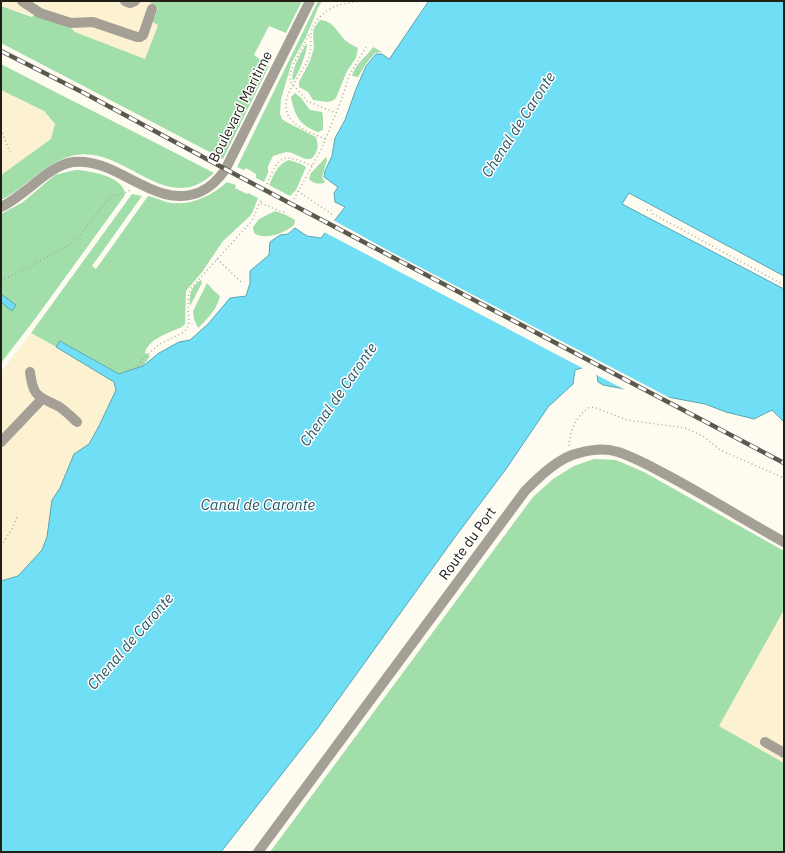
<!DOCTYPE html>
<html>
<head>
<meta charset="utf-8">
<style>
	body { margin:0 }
	#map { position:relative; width:785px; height:853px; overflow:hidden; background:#fefbf1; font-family:"IBM Plex Sans",sans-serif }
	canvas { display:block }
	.frame { position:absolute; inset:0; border:2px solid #221f16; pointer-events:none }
</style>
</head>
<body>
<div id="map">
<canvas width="785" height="853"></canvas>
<div class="frame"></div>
</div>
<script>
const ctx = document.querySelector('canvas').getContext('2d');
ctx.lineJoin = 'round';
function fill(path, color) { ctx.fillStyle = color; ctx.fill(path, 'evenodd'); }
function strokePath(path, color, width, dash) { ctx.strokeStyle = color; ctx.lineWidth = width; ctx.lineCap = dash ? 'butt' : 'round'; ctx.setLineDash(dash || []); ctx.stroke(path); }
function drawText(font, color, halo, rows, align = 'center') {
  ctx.font = font + ' "IBM Plex Sans",sans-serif'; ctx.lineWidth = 3; ctx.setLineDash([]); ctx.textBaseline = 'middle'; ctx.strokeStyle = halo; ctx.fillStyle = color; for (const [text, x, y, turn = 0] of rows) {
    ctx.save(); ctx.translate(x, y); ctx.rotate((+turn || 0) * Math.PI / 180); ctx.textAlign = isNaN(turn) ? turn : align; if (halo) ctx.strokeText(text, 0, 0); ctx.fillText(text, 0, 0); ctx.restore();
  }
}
fill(new Path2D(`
	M1,1H148L158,8V24L145,59L75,32L71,28L1,6Z
	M1,90L44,111L55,124L51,139L1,175Z
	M31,333L114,382L116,390L99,426L89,444L74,454L60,488L52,500L47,537L42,550L18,576L1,581V372Z
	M784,610V763L719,726Z`), '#fcf2d2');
fill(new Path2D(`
	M148,1H302L286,33L269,26L254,55L269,66L223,159L1,43V6L32,17L35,14L71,28L75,32L145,59L158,25L153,22L158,8Z
	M318,1H322L318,8L306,37L292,62L281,99L280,114L282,119L288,123L316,137C319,147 318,152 311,159C301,160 295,152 286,152C282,153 277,155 273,156L268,166V173L264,182L256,178V174L246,168L244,170L237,167Z
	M320,20C332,21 335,28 342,37C346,42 352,45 358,48L356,58L347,71L336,98L332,101L327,102L313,100L308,92L299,87V82L310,61L314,48L313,35L314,28Z
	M306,44L307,45C306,55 299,72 294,80L292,79C293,66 300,55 306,44Z
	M373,47L382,52L375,53L365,65L358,77L352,76C355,63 367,57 373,47Z
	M1,64C72,101 143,136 214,173C166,218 127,147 76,155C46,160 28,187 1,200V175L51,139L55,124L44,111L1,90Z
	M295,93L301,98L310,110L322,112L323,116V130L318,132C299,125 295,116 291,97Z
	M326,157L327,160L322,177L325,182L324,183C317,184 314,184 309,179L311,173Z
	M289,160L301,164L306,167L296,190L290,196L269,185C273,176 278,163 289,160Z
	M75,170C88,170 126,177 125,195L35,319L1,363V302L12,311L16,305L1,294V214L23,202L55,175Z
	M227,182L236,185L235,188L247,194L248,193L258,198L253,211L250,216L223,241L202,272L186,291L185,324L182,327C169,333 149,338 145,353L150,356L143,366L119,374L61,341L56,347L31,333L132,194L142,196L92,266L96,269L148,196C154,197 160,200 166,202C189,207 210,197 227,182Z
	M275,211L286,215L295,220L294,225C285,233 265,241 254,233L253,227L259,219Z
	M201,280L202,283L190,306C189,294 191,286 201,280Z
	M207,283L214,291L220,296C217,309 208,319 198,328L194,319L193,311Z
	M594,459L616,460L644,472L784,551V610L719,726L784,763V852H270L533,497L553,479L574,466Z`), '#a2dea9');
const water = new Path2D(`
	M429,1H784V276L629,193L622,204L784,289V422L772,410L754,419L726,412L705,404L603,385L598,382L596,369L585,367L575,370L573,384L548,407L506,469L455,537L317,729L221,852H1V581L18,576L42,550L47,537L52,500L60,488L74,454L89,444L99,426L116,390L114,382L56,347L60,341L119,374L143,366L159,353L179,342L190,340L208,324L230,298L246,296L250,283V271L269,255L270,242L280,235L288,234L295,228L307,236L321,238L345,207L335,202L334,193L338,187L324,177L325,171L332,156L335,138L345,120L356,89L366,66L376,54H382L389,59Z
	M1,294L16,305L12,311L1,302Z`);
fill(water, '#70def5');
strokePath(water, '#59a5b2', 1);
fill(new Path2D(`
	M333,220L391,252L672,399L627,391L595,374L594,371L586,370L324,232Z`), '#fefbf1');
strokePath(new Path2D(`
	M309,35L293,65L290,75V81L307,101L336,113
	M1,129L11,155
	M325,139C313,133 291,127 287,112C281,95 301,75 308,60C315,42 304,31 322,15C334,3 352,2 368,1
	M267,184C280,154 282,153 313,166
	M298,191L333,215
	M294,199L322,148L342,98L350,74L366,47
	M261,203L282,212H285
	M647,210H651L653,214L784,285
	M217,259L242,283
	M1,281L27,268L67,246L79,237L110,197C117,194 124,194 130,190
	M127,371L137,367L142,360L158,345L182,333L186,330L189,324L188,297L191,288L252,221L261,200
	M569,446C570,430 576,416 590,407L596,408L627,420L685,428L703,436L720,450L784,478
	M1,546L12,529L18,515`), '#aba89e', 1.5, [1, 3]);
strokePath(new Path2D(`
	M22,1L40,13L71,23L93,22L137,37H140L143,35L152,9
	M125,1L130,3L135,1
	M1,207C25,196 49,165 73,162C119,157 154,211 200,192C211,187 218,180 225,170L310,1
	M30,372C33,397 38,396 58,406C65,410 71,417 77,422
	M1,442L42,399
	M765,742L784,753
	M258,852L525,491C539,477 559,457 579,453C590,450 606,448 618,452C634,457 650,466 665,474C705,495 744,520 784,542`), '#a5a096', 10);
const rail = new Path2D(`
	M1,51L84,93L242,178L784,463`);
strokePath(rail, '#5b584e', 4.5);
strokePath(rail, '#fff', 3, [9]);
drawText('14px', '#221f16', '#fff', [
	["Boulevard Maritime",241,107,-63],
	["Route du Port",468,544,-54]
]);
drawText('italic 15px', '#2a5963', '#fff', [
	["Chenal de Caronte",519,125,-57],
	["Chenal de Caronte",339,395,-55],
	["Canal de Caronte",258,506],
	["Chenal de Caronte",131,642,-49]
]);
</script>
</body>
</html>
